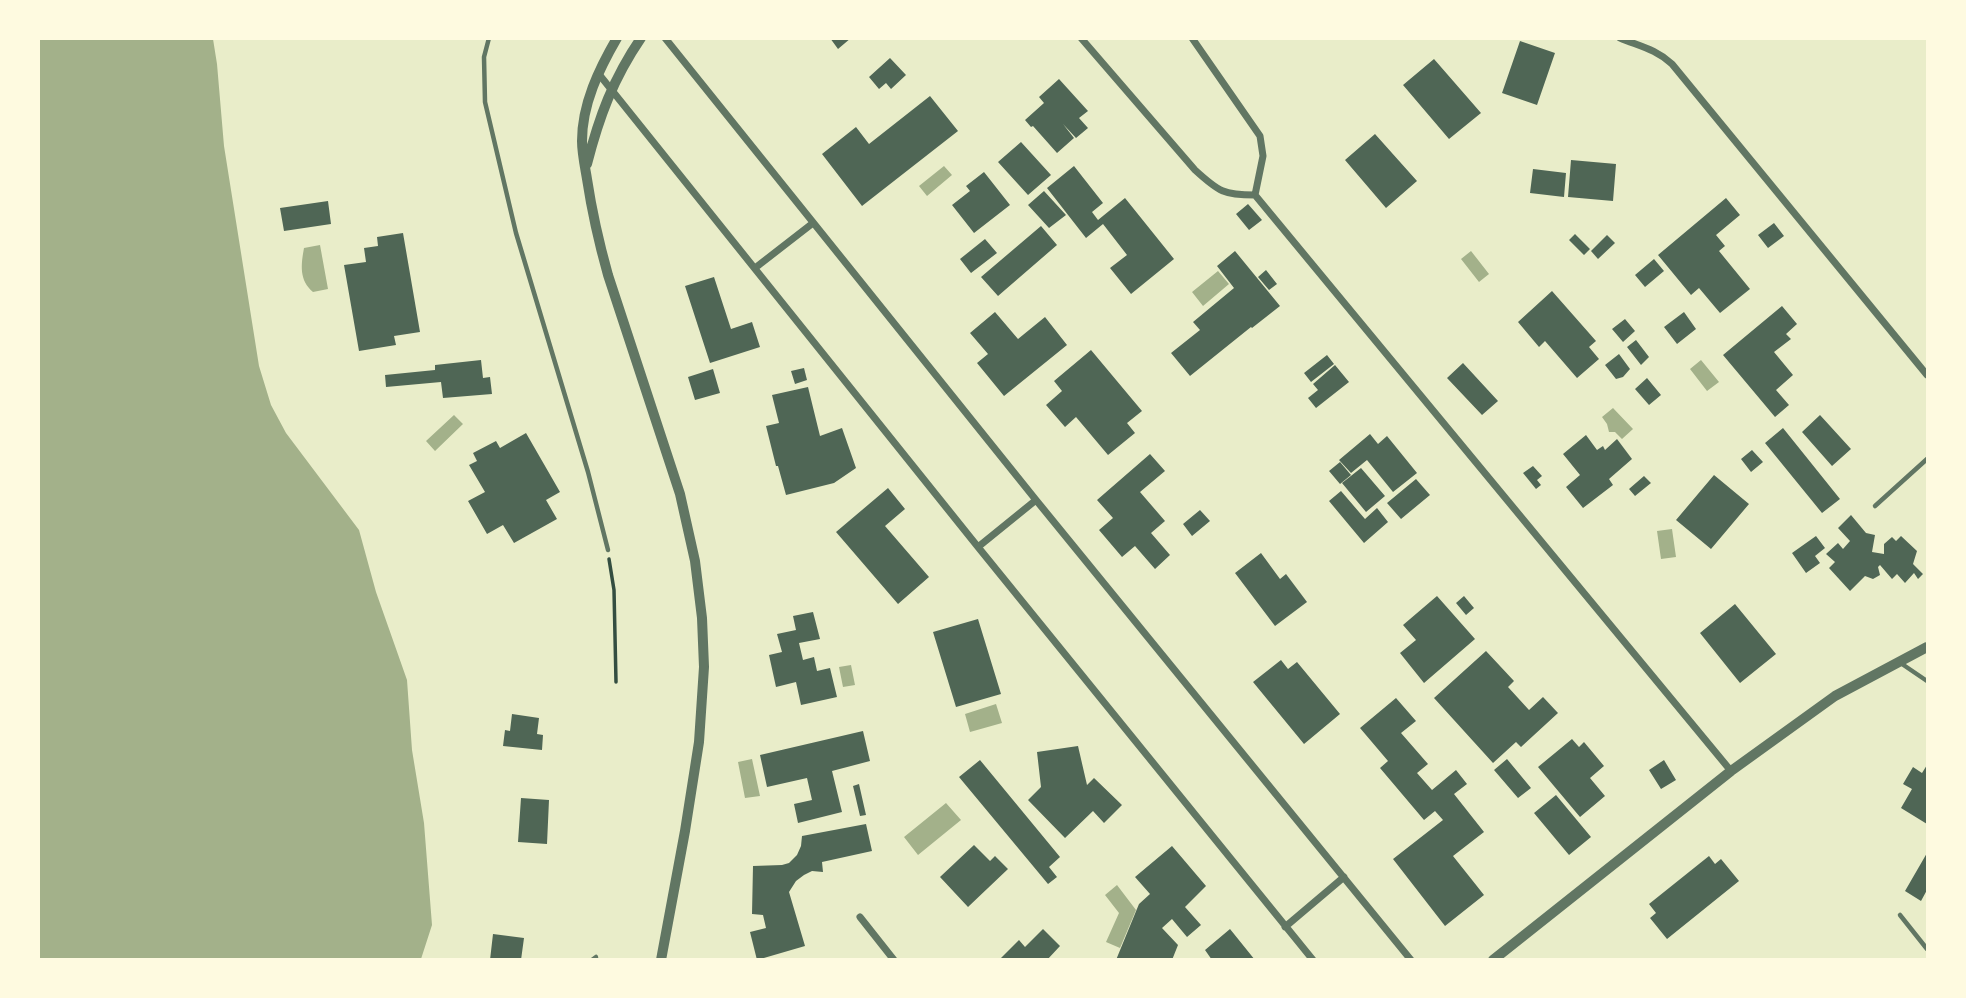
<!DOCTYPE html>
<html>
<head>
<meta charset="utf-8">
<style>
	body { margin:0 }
	#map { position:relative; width:1966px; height:998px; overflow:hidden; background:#e9edc9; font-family:Barlow,sans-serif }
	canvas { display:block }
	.frame { position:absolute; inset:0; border:40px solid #fefae0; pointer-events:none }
</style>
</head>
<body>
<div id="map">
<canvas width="1966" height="998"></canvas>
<div class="frame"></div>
</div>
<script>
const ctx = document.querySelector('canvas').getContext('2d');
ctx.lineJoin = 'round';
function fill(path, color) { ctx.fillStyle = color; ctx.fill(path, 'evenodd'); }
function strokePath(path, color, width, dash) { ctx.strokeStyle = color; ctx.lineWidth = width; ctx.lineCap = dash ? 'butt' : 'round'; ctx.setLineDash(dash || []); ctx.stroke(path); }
fill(new Path2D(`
	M38,39H213L217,64L224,146L259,366L271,405L286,433L359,530L376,592L407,680L412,750L424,823L432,925L421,959H39Z
	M944,166L952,175L927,196L919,186Z
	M320,245L328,289L313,292C299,280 301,265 304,248Z
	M1471,251L1489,274L1479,282L1461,259Z
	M1218,271L1229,284L1203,306L1192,292Z
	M1701,360L1719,382L1707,391L1690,369Z
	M1613,408L1633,429L1622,439L1615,432H1609L1607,424L1602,417Z
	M454,415L463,424L435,451L426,441Z
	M1672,529L1676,557L1661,559L1657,531Z
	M851,665L855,685L843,687L839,667Z
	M996,704L1002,723L970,732L965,714Z
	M752,759L760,796L745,798L738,762Z
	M946,803L961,820L918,855L904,837Z
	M1117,885L1136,910L1120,948L1106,942L1119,913L1105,895Z`), '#a3b18a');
fill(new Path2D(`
	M830,38H851L838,49Z
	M1520,41L1555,53L1537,105L1502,93Z
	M890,58L906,75L891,89L886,83L879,89L869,77Z
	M1434,59L1481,113L1449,139L1403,85Z
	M1059,79L1088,111L1079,118L1088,128L1076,138L1063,124L1074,138L1057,153L1033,126L1031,127L1025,120L1044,103L1039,97Z
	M930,96L958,131L862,206L822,154L856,127L869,144Z
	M1375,134L1417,181L1386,208L1345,160Z
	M1021,142L1051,175L1028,195L998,162Z
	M1571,160L1616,164L1613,201L1568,197Z
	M1074,166L1103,203L1092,212L1098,220L1125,198L1174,259L1131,294L1110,268L1127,255L1103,224L1086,238L1047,188Z
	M1533,169L1566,173L1564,197L1530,193Z
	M984,172L1010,205L974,233L952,205L970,191L966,186Z
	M1044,191L1066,215L1049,228L1028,205Z
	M1726,198L1740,215L1716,235L1725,246L1719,251L1750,289L1720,313L1699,288L1691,295L1658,255Z
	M328,201L331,224L284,231L280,208Z
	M1248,204L1262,220L1249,230L1236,214Z
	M1774,223L1784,236L1768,248L1758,235Z
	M1041,226L1057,245L998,296L981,277Z
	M403,233L420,332L394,336L396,345L359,351L344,265L366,262L364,248L378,246L377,237Z
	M1575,234L1590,249L1584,255L1569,240Z
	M1607,235L1615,243L1598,259L1591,251Z
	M985,239L997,253L971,273L960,259Z
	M1235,251L1280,306L1252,328L1251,327L1190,376L1171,353L1200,330L1193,322L1234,288L1217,266Z
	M1654,259L1664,271L1645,287L1635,275Z
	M1266,270L1277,284L1269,290L1258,277Z
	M714,277L731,329L752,322L760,347L710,363L685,286Z
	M1552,291L1596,341L1589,347L1599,359L1577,378L1545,341L1539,347L1518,322Z
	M1782,306L1797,324L1786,334L1791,339L1774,352L1793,375L1776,390L1789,405L1775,417L1723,355Z
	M995,312L1018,339L1045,317L1067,345L1004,396L977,363L988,354L970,333Z
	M1684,312L1696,329L1677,344L1664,327Z
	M1625,319L1635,331L1623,342L1612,329Z
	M1636,340L1649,357L1641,365L1627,347Z
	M1091,350L1142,411L1127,423L1135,433L1108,455L1076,417L1065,427L1046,405L1062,391L1054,381Z
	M1619,354L1630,369L1623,377L1616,379L1605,365Z
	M1327,355L1334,364L1311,382L1304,373Z
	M481,360L483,378L490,377L492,394L443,398L441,382L386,387L385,375L435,370V365Z
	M1463,363L1498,401L1482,415L1447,378Z
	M1335,365L1349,382L1316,408L1308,398L1318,390L1313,384Z
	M804,368L807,380L795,384L791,371Z
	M713,369L720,393L695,400L688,377Z
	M1647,378L1661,395L1649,405L1635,389Z
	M808,387L820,436L842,428L856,468L834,483L786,495L778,466H776L766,426L779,423L772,395Z
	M1820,415L1851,449L1832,466L1802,432Z
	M1783,428L1840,499L1822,513L1765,443Z
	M526,433L560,492L546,500L557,519L514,543L503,525L487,534L468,501L485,492L469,465L477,461L473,453L496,441L500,448Z
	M1370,434L1378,444L1387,436L1417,473L1393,492L1367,460L1351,473L1339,460Z
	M1586,435L1597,450L1603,446L1605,450L1617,439L1632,459L1609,479L1613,485L1583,508L1566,487L1580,475L1563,454Z
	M1752,450L1763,462L1751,472L1741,459Z
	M1150,454L1165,471L1140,492L1165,521L1151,533L1170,555L1155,569L1135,546L1122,557L1099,530L1113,518L1097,500Z
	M1340,462L1351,475L1340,484L1329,471Z
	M1533,466L1542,476L1537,480L1541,485L1536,489L1523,473Z
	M1361,468L1385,496L1366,512L1342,483Z
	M1714,475L1749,504L1711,549L1676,520Z
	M1644,476L1651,483L1635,496L1629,489Z
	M1416,479L1430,495L1401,519L1387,503Z
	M888,488L905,509L885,526L929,577L898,604L836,532Z
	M1341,491L1365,519L1377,508L1388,522L1364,543L1329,501Z
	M1200,510L1210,521L1192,536L1183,524Z
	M1851,515L1866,533L1875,535L1872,552L1884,554V544L1892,537L1896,541L1901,536L1917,551L1913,564L1923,574L1918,579L1914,573L1905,583L1897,574L1892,579L1880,565L1878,567L1880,575L1873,579L1865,576L1850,591L1829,568L1835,562L1826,554L1838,543L1843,549L1850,541L1838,528Z
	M1816,536L1825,548L1815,556L1820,563L1806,573L1792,553Z
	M1261,553L1280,579L1286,574L1307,602L1275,626L1235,573Z
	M1437,596L1475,639L1424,683L1400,653L1416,640L1403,625Z
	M1464,596L1474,608L1466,615L1456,603Z
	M1735,604L1776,654L1740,683L1700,633Z
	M813,612L820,639L799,643L803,660L814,657L817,671L830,668L837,697L801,705L796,682L776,687L769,655L782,652L777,634L796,630L793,616Z
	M978,619L1001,694L956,707L933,632Z
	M1486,651L1514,681L1508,687L1529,710L1543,697L1558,713L1521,747L1516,742L1493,763L1434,698Z
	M1281,660L1288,669L1297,662L1340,714L1304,744L1253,682Z
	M1396,698L1416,721L1401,733L1428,764L1417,773L1432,790L1456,770L1467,784L1454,794L1484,832L1453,856L1484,895L1445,926L1393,859L1443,820L1435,811L1424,820L1380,768L1388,761L1360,728Z
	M512,714L539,718L537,734L543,735L542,750L503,746L505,730L510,731Z
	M863,731L870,761L832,771L842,812L798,823L794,804L812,800L807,778L767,787L760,755Z
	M1572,739L1579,747L1584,742L1604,766L1590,778L1605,796L1580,817L1538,767Z
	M1078,746L1087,785L1094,778L1122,805L1104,823L1093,811L1065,838L1028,800L1041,787L1037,752Z
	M1507,759L1531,788L1518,798L1494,770Z
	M980,760L1060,857L1049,867L1057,877L1048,884L959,777Z
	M1664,760L1676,780L1661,789L1649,770Z
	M1927,765V824L1901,808L1912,789L1903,784L1913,767L1922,773Z
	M859,784L866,815L860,816L853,786Z
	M1556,795L1591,837L1569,855L1534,813Z
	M521,798L549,800L547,844L518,842Z
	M866,824L872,851L822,862L823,872L812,871L804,875L796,881L789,892L805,946L757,960L750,932L766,928L763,915L752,914L753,866L782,865L789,863L797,855L801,846L802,836Z
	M974,845L990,861L995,856L1008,869L968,907L940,877Z
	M1172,846L1206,886L1185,907L1201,925L1187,937L1172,919L1162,928L1178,945L1172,960H1116L1139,904L1150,894L1135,877Z
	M1927,853V890L1921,901L1905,891Z
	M1709,856L1715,864L1721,859L1739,881L1667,939L1650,918L1656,913L1649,904Z
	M1043,929L1060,946L1047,960H999L1019,940L1025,947Z
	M1230,929L1255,960H1212L1205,950Z
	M493,934L524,938L521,960H490Z`), '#4f6655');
strokePath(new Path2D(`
	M609,559L614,590L616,682`), '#344e41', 3.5);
strokePath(new Path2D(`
	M489,38L484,57L485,102L516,233L588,472L608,550
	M1875,506L1927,459
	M1902,664L1927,681
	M1900,915L1927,949
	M592,960L596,957`), '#617663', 4.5);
strokePath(new Path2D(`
	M665,38L1036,500L1411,960
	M1081,38L1195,170C1219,192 1224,195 1255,195L1731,771
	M1192,38L1260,136L1263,156L1255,195
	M1620,38C1639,46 1656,49 1672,64L1927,375
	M598,73L978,547L1313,960
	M755,268L813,223
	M978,547L1036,500
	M860,917L894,960
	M1285,927L1344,877`), '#617663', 7);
strokePath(new Path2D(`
	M617,38C599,69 582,104 582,141C582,153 585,167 587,179C592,212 599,243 608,275L680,494L695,561L702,618L704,667L699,742L685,831L661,960
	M587,164C599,117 613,79 641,38
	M1493,960L1731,771L1835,696L1927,647`), '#617663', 10);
</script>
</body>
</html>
